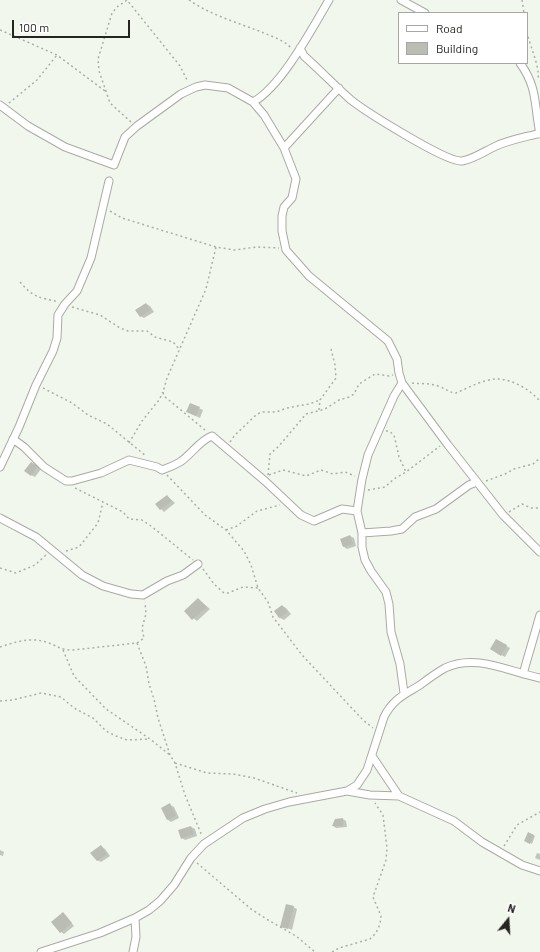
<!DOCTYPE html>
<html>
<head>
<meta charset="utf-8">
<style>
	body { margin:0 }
	#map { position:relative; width:540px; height:952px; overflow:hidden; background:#f2f7ed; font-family:Barlow,sans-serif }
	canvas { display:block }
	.legend { position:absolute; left:398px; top:12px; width:130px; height:52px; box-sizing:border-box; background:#fff; border:1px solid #a7a8a6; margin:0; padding:5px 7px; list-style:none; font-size:12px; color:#242521 }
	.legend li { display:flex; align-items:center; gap:8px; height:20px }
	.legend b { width:20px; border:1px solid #a7a8a6 }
	.north { position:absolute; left:488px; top:900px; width:40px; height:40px; -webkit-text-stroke:3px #fff; paint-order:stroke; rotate:18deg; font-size:11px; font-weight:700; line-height:16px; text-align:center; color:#242521 }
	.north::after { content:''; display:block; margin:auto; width:14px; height:18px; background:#242521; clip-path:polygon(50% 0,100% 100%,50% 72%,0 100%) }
	.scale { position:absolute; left:12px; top:20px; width:118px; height:18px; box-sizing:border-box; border:2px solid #242521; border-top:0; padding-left:5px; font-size:12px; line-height:14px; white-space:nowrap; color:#242521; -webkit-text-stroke:3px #fff; paint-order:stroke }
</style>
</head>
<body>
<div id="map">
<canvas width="540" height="952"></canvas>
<ul class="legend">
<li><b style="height:5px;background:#fff"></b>Road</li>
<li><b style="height:11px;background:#b9bdb4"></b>Building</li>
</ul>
<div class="north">N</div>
<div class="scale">100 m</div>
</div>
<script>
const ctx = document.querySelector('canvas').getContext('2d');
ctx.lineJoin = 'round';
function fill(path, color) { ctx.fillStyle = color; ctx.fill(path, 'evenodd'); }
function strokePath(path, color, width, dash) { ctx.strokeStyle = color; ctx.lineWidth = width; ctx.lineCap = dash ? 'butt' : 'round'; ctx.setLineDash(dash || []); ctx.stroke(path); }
fill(new Path2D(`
	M146,304L150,306L154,312L144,318L140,316Z
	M190,404L203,410L200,418L191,414Z
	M35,465L41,469L35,477L31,475Z
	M167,496L175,503L164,512L161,509Z
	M350,536L354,538L356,546L347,549L344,547Z
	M198,599L210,609L197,621L185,611Z
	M282,606L286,608L291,614L284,620L280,618L275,611Z
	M496,640L510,648L505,657L491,649Z
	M170,805L174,807L179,818L171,822L168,820L163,808Z
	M343,819L346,821L347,827L336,828L333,826Z
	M191,827L195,829L197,836L185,840L182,838Z
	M529,833L535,836L532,844L526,840Z
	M101,846L105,849L110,856L101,862L97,860Z
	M0,850L4,852L3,856L0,855Z
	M537,853L540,854V860L535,858Z
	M293,907L297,909L292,930L282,926Z
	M63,914L66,916L74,926L64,934L61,932Z`), '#0003');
fill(new Path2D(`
	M146,303L151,310L140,317L135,310Z
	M190,403L200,407L196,416L186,412Z
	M31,462L38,466L31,476L24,471Z
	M167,495L172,501L160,510L155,504Z
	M350,535L353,544L343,547L340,539Z
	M198,598L207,607L192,620L184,611Z
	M282,605L288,612L279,618L274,611Z
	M496,639L507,645L501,656L490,649Z
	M170,803L176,816L167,820L161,808Z
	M343,818V826H332L335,819Z
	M191,826L194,834L181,839L178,830Z
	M528,832L534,835L530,844L524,841Z
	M101,845L107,854L97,861L90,853Z
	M286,904L294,906L288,929L280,927Z
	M63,912L72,923L60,933L51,922Z`), '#b9bdb4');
const street = new Path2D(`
	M401,0L425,13
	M300,48L304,56C320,70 335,86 351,100C365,111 447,163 462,161C474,159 485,151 496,146C509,140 526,137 540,133
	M520,63C538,88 534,105 540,134
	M253,102C281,87 312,29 329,0
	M0,105L28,126L65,147L114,165L125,137L137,126L181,94L196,87L205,85L228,88L253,102L264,115L284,148L296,179L292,198L284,207L282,216V231L286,250L309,276L388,341L397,359L399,373L402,383L448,445L503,515L540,552
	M284,148L339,88
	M402,383L394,396L368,455L362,479L357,511L362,533V547L365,560L371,571L386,592L389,604L391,632L400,664L404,693
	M13,439L24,447L44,467L66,481H72L101,473L129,460L157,467L162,470C168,468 175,465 180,462C191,455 200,440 212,436L265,481L301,515L314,521L342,509L357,511
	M0,467L19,427L36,385L53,351L57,338L58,315L65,304L77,291L91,258L109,181
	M0,518L36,537L82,575L103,586L131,594L143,595L167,581L183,575L198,564
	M362,533L391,531L402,529L415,517L436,509L469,485L477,482
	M523,674L540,615
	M372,756L399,796
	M347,791L370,795L399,796L454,821L482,842L522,865L540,871
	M41,952L100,933L135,918L149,910L160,901L174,885L191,858L204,844L243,818L265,809L289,802L347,791L357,785L367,770L384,717C393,699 404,695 420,685C428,679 436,673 445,668C476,653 509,672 540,678
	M133,952L136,937L135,918`);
strokePath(street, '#a8aba2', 9);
strokePath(new Path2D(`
	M189,0C209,14 235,22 259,31C270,36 283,39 291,48
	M522,0L524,13
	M0,30L57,55L105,91
	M527,32C530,47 540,66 538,80
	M9,103L37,80L57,55
	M131,122L110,103L99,71L98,59L112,13L117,7L127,0L180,66L188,82
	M110,211L122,218L216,247L234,250L257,247L279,248
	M20,282C34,298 38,297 59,302
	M72,307L100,315L120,328L128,331H147L155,337L173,342L180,350
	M412,383C421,384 430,383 438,386C445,388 449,393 456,393C468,388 484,379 497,379C513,379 530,390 540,401
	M43,388L72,403L88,415L107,424L146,456
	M319,410L320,400L336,378L335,365L331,349
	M205,430L164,396L163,392L167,378L206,289L216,247
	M386,431H389L394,435L399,457L406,472
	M230,442L235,435L257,414L263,412H276L287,408L309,404L320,400
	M129,443L142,421L159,400L163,392
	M167,475L205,515L226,530L244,551L251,565L258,588L268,602L273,617L302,655L363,720L373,728
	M268,475L270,454L279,446L306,414L325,409L339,400L349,397L354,394L359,384L375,374L389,376L393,375
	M269,475L283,470L306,476L321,470L333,474L345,472L355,476
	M486,481L505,474L514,469L533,464L540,458
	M75,488L123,512L129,519L142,520L151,526L193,560
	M368,490L385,487L394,479L406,472L440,446
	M509,512L522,504L531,508H540
	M226,530L237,526L257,511L280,505
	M66,551L79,547L98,523L103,502
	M0,568L16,573L35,565L46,555
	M203,569L214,584L224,593H228L243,587L258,588
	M137,643L146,666L149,684L154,699L158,718L170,755L175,763L185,795L202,836
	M0,647C15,642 31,637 46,642C58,646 60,650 73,650L137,643L144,638L142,628L146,614L145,602
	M63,650L74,676L106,709L150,739L170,755
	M0,701L13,700L41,693L61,697L74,708L93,718L106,731L116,736L127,740L150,739
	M175,763L207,773L233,774L254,778L297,793
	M504,846L517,825L540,812
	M197,863L251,909L268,920L296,936L315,952
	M332,952L339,948L370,939L376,933L380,924L381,916L373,897L386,860L387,848L383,815L375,803`), '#abafa7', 1.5, [2, 3]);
strokePath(street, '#fff', 7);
</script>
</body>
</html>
